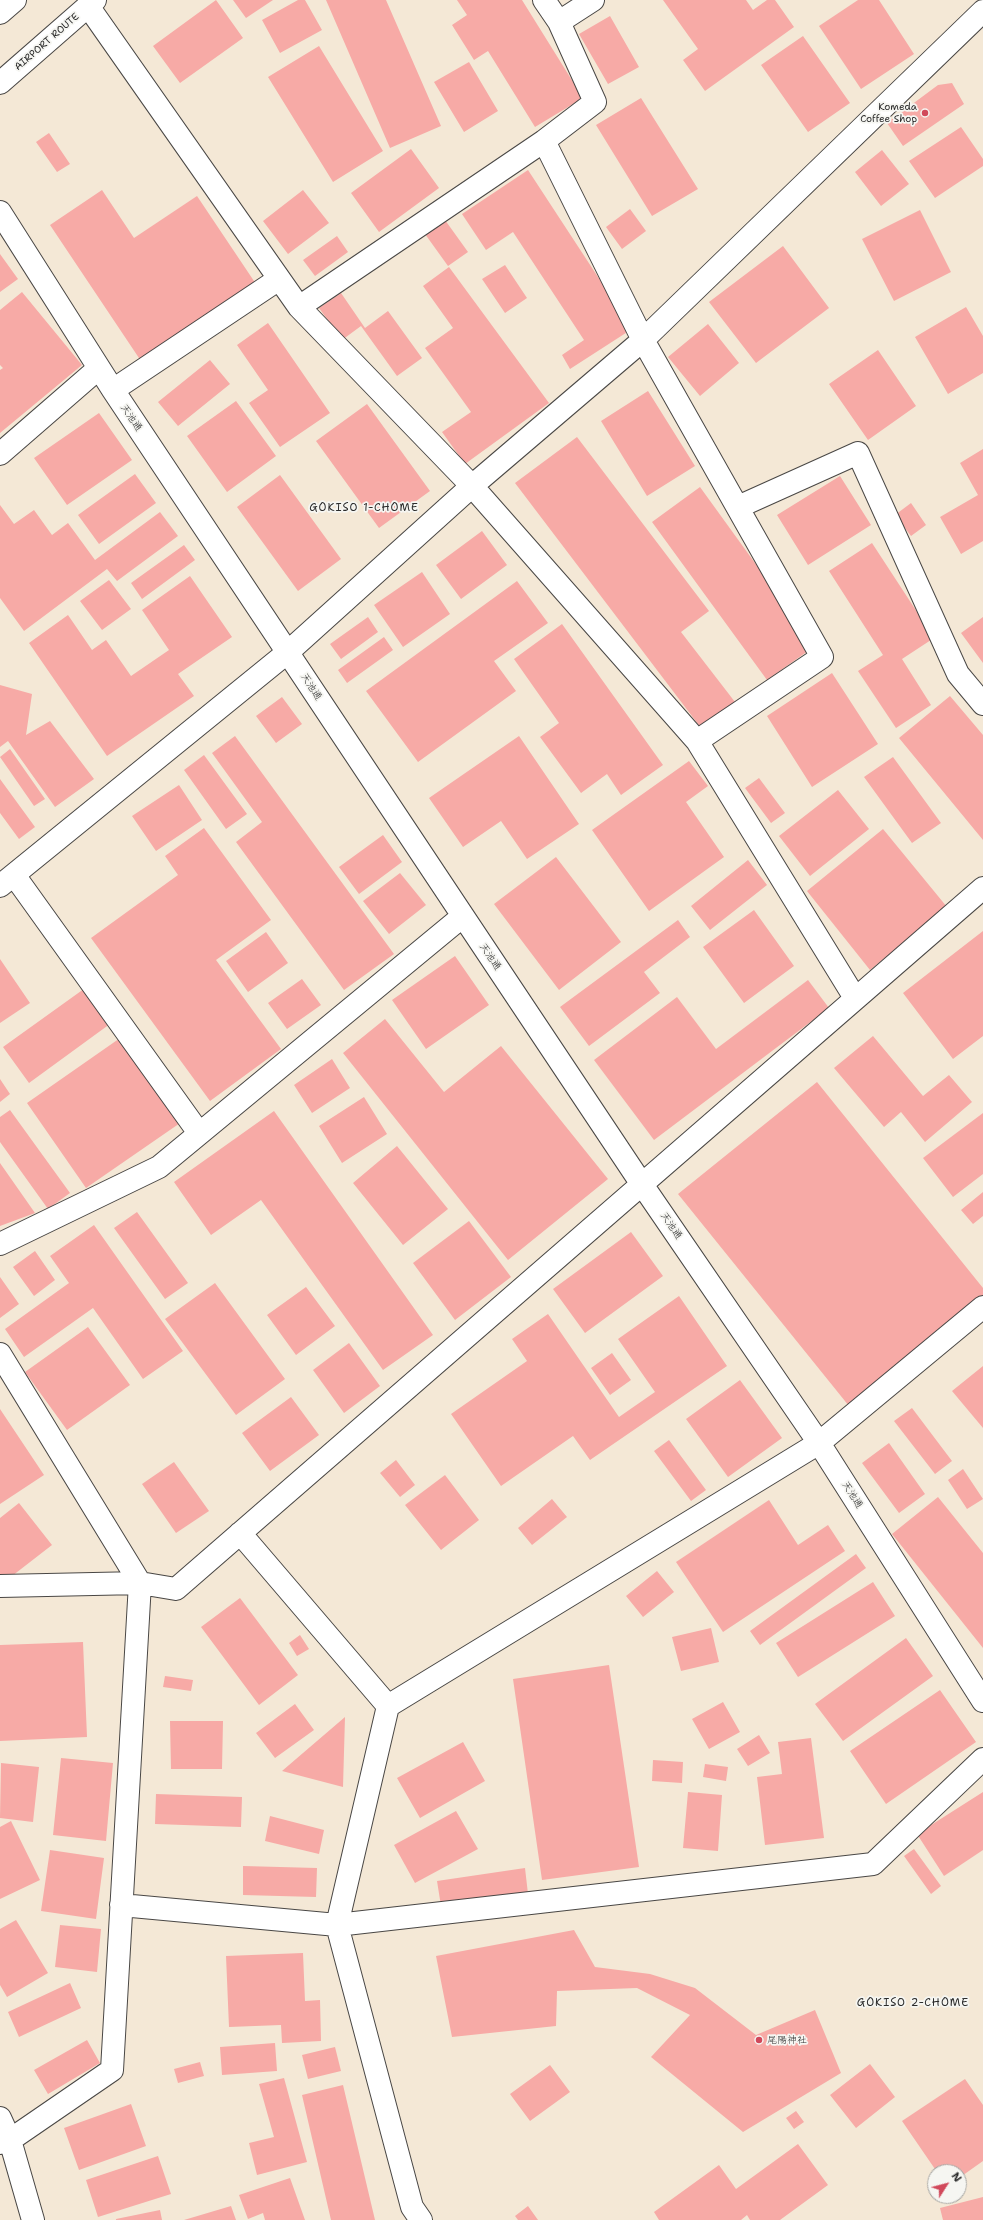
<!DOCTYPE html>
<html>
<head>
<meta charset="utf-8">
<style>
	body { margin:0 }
	#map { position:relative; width:983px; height:2220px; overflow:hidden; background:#f4e8d6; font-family:"Shantell Sans",sans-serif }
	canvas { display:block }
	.north { position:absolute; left:927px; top:2164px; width:40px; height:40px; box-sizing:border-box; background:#f6f6f2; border:1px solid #a5a5a2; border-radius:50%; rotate:54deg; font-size:11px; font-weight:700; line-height:16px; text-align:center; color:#2b2b2b }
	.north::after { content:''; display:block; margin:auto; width:14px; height:18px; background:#d1495b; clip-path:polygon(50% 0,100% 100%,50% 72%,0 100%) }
</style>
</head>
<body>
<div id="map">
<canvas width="983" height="2220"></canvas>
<div class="north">N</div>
</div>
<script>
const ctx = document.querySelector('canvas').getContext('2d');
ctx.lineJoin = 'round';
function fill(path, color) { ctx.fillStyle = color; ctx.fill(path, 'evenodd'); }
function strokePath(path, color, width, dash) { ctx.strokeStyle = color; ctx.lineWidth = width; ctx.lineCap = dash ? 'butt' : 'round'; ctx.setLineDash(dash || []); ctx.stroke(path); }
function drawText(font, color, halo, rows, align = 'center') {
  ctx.font = font + ' "Shantell Sans","Klee One",sans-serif'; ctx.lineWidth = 3.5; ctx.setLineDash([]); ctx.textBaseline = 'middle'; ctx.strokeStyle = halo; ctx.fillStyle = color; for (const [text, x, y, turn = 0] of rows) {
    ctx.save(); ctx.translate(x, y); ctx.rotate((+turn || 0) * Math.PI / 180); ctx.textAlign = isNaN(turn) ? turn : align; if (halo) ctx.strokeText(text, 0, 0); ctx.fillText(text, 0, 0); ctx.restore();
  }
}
fill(new Path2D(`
	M216,0L243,38L180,83L153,46Z
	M233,0H273L246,18Z
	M298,0H305L322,30L280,53L262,20Z
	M326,0H386L441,126L390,148Z
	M457,0H522L583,98L535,127L488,51L474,60L452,25L467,15Z
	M663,0H746L753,10L767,0H775L794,27L705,91L683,60L698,49Z
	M858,0H879L914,54L861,89L819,26Z
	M610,16L639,67L608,84L579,34Z
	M803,36L850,103L808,132L761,65Z
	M319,46L383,151L333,182L268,77Z
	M469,62L498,111L464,132L434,82Z
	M952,83L964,104L903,146L887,123L938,85Z
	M641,98L698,189L652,216L596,125Z
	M961,127L983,159V166L935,198L909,161Z
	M49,133L70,164L57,172L36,142Z
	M411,149L439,188L379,232L351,193Z
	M882,150L909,184L881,206L855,172Z
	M528,170L632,329L570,369L562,355L584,340L513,232L486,250L462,214Z
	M102,190L134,238L197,196L260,290L145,367L50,225Z
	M303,190L329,223L288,254L263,221Z
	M630,209L646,231L622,249L606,227Z
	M920,210L951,272L894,301L862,239Z
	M445,220L468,252L448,266L425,234Z
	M337,236L348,252L315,276L303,260Z
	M783,246L829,308L756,363L709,302Z
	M0,254L18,279L0,292Z
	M505,265L527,298L505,313L482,279Z
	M449,267L549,403L465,464L442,432L471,412L425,348L453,328L423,286Z
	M22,292L82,365L0,433V370L3,368L0,365V310Z
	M341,293L365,328L388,311L422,358L397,376L361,326L342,340L319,308Z
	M966,307L983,336V373L948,394L915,337Z
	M268,323L330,413L280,447L249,403L268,390L237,345Z
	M708,324L739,363L700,396L668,357Z
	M878,350L916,406L868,440L829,384Z
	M210,360L230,384L178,426L158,402Z
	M648,391L695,466L647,496L601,421Z
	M236,401L276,456L227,492L187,436Z
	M367,404L430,491L379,528L316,441Z
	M99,413L132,460L67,505L34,458Z
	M577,437L709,611L681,632L735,702L701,728L515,483Z
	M983,449V541L961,554L940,517L978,495L960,463Z
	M135,474L156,503L99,544L78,515Z
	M280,475L341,559L298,591L237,507Z
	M840,476L871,525L808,565L777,515Z
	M700,487L815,646L767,680L652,522Z
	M911,503L926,525L911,536L895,515Z
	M0,505L14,524L34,510L52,535L68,523L95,560L160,512L178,536L117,581L107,569L24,631L0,598Z
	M482,531L507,565L461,599L436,565Z
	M872,543L934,638L902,659L931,705L896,728L858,671L883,655L829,571Z
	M184,545L195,560L142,599L131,583Z
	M422,572L450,614L403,647L374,605Z
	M190,576L232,637L178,674L194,696L107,756L29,643L68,615L92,650L106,640L131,676L169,650L142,610Z
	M109,580L131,609L102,630L80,601Z
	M517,581L548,623L494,661L516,691L418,762L366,691Z
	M368,617L378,632L341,659L330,644Z
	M983,617V663L961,633Z
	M562,624L663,765L621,795L607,774L581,793L540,737L559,723L514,659Z
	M384,637L393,650L347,683L338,670Z
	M832,673L878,744L812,787L767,716Z
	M0,685L32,694L26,735L50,721L94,779L55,807L8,741L0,747Z
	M950,696L983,735V840L899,738Z
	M282,697L302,724L276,743L256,716Z
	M235,736L394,954L344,990L236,842L262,822L212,753Z
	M519,736L579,824L527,859L501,821L463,847L429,798Z
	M10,749L45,799L34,806L0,757Z
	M204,755L247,814L226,829L184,770Z
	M893,757L941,823L912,843L864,777Z
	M689,761L708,786L686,802L724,857L649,911L592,830Z
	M759,778L785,813L771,823L745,788Z
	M0,779L35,827L19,839L0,813Z
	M179,785L202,820L156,851L132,816Z
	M838,790L869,829L810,876L779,836Z
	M204,828L271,920L216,960L281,1049L210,1101L91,938L178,875L165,856Z
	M883,829L947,907L870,970L807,891Z
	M383,835L402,862L359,894L339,867Z
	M556,857L621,942L559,990L494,904Z
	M748,860L767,885L710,930L691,906Z
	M400,873L426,905L389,934L363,901Z
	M754,910L794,966L744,1003L703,947Z
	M678,920L690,937L644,972L660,993L589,1046L560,1007Z
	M983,931V1036L953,1059L903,993Z
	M266,932L288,963L248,992L226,961Z
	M455,956L489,1005L426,1049L392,1000Z
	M0,959L30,1003L0,1023Z
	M302,979L321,1005L287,1029L268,1003Z
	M808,980L829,1008L654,1140L594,1060L677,997L716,1049Z
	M88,986L114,1021L29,1083L3,1047Z
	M385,1019L444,1092L501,1046L608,1179L508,1260L343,1053Z
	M123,1036L183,1121L86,1188L27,1103Z
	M873,1036L923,1096L949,1075L972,1102L925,1142L901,1112L884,1127L834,1068Z
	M332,1059L350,1088L312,1113L294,1085Z
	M0,1079L10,1094L0,1102Z
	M817,1082L983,1288V1306L853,1411L678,1194Z
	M364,1097L387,1134L342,1163L319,1126Z
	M10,1110L70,1193L48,1209L0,1142V1117Z
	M274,1111L433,1335L383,1370L261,1200L211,1235L174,1182Z
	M983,1113V1174L953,1197L923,1158Z
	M397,1146L448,1209L403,1245L353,1183Z
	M0,1163L35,1213L0,1226Z
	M983,1192V1216L973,1224L961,1210Z
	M137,1212L188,1283L165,1299L114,1228Z
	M469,1221L511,1277L455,1320L413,1263Z
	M94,1225L183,1351L143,1379L93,1308L24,1357L5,1329L69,1283L50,1256Z
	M631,1232L663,1276L585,1333L553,1289Z
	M35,1251L55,1280L34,1296L13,1267Z
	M0,1277L19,1304L0,1318Z
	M215,1283L285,1379L236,1415L165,1319Z
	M306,1287L335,1326L296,1355L267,1315Z
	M679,1296L727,1366L590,1460L573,1436L501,1486L451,1414L527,1361L512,1339L548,1314L619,1417L655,1392L618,1339Z
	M88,1327L130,1385L67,1430L25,1372Z
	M349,1343L380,1386L344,1413L313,1370Z
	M612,1353L631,1380L610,1395L591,1368Z
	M983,1366V1428L952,1391Z
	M740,1380L782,1438L728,1477L686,1419Z
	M291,1397L319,1435L270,1471L242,1433Z
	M912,1408L952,1461L935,1474L894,1421Z
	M0,1409L44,1475L0,1504Z
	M669,1440L706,1490L691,1501L654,1451Z
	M889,1443L925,1494L899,1513L862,1463Z
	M396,1460L415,1485L400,1497L380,1473Z
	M174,1462L209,1511L176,1533L142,1484Z
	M963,1469L983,1499L967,1509L948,1480Z
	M445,1475L479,1520L441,1550L405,1505Z
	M938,1497L983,1553V1648L892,1534Z
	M552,1499L567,1517L532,1545L518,1528Z
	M769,1500L798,1545L828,1525L845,1551L723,1632L676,1562Z
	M19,1503L52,1545L3,1583L0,1579V1518Z
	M856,1554L866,1568L760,1645L750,1631Z
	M657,1571L674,1592L643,1617L626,1596Z
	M873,1582L895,1616L798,1677L776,1643Z
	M240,1598L298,1675L259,1705L201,1627Z
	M711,1628L719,1662L681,1671L672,1637Z
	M300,1635L309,1649L297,1656L289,1643Z
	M906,1638L933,1676L843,1741L815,1704Z
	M83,1642L87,1737L0,1741V1645Z
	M609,1665L639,1867L542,1880L513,1679Z
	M165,1676L193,1680L191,1691L163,1687Z
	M940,1690L976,1742L886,1804L850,1751Z
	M723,1702L740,1732L709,1749L692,1719Z
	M295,1704L314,1730L275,1758L256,1733Z
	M345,1717L343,1787L282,1771Z
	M170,1721H223L222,1769H171Z
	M759,1735L770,1753L748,1766L737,1749Z
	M811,1738L824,1838L765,1845L757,1777L782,1774L778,1742Z
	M463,1742L485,1781L420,1818L397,1778Z
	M61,1758L113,1763L106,1841L53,1835Z
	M653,1760L683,1762L682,1783L652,1781Z
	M1,1763L39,1767L33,1822L0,1818Z
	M705,1764L728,1767L726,1781L703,1777Z
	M688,1792L722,1795L718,1851L683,1848Z
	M983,1792V1850L944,1876L917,1834Z
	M156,1794L242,1797L241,1827L155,1824Z
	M456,1811L478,1849L415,1883L394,1845Z
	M270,1816L324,1830L319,1854L265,1841Z
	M11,1821L40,1880L0,1899V1827Z
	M914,1849L941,1886L931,1894L904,1856Z
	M50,1850L104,1858L96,1919L41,1911Z
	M243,1866L317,1868L316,1897L243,1895Z
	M525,1868L528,1894L441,1906L437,1881Z
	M16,1920L48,1973L7,1997L0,1985V1929Z
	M60,1925L101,1929L97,1972L55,1967Z
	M574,1930L595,1967L650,1974L695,1988L756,2035L815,2010L841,2073L743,2132L651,2057L690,2015L637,1988L557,1991L556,2026L452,2037L436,1956Z
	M303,1953L305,2001L320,2000L321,2041L282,2043L281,2025L229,2027L226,1956Z
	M70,1983L81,2008L19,2037L8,2012Z
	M87,2040L100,2063L48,2094L34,2070Z
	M275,2043L277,2071L222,2075L220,2047Z
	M335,2047L341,2071L308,2079L302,2055Z
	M200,2062L204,2076L178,2083L174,2069Z
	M870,2064L895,2097L856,2128L830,2095Z
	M550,2065L570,2092L530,2121L510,2094Z
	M284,2078L307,2162L257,2175L249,2143L274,2137L259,2084Z
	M965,2079L983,2105V2161L959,2178V2172H937L902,2121Z
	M343,2085L375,2220H331L302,2095Z
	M131,2104L146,2146L79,2170L64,2128Z
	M796,2111L804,2122L794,2129L786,2118Z
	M798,2144L828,2185L780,2220H750L747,2215L741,2220H659L654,2212L719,2165L736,2189Z
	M158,2156L171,2194L98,2217L86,2180Z
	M290,2178L305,2220H265L263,2213L248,2219L239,2195Z
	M983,2197V2220H943L940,2208Z
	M231,2206L236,2220H184Z
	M528,2206L538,2220H518L515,2216Z
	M160,2210L162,2220H116V2219Z`), '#f7aaa6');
const minor = new Path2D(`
	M544,0L559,22L595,102L544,141L643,340L822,657L697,741
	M88,6L299,307L472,486L697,741L855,998
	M559,22L593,0
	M0,212L113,390L463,916L641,1183L819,1443L983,1701
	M299,307L544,141
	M113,390L279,279
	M0,454L99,368
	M738,507L858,453L958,674L983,704
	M14,875L199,1133
	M0,886L288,652L472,486L643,340L983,11
	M0,1244L159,1167L463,916
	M0,1354L140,1583L112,2070L10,2140L0,2143
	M240,1533L388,1706L819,1443L983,1307
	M0,1586L140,1583L176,1589L983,888
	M388,1706L337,1925L412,2207L421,2220
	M121,1905L337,1925L873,1864L983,1759
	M0,2118L10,2140L33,2220`);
const major = new Path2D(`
	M0,83L95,0`);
const highway = new Path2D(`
	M0,13L15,0`);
strokePath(minor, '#494745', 24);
strokePath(major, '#494745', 24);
strokePath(highway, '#494745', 24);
strokePath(minor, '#fff', 22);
strokePath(major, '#fff', 22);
strokePath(highway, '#fff', 22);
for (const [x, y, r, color] of [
	[925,113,4,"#d1495b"],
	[759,2040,4,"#d1495b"]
]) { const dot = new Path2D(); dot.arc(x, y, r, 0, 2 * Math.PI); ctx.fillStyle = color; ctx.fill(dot); strokePath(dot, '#f6f6f2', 1.5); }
drawText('10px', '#2b2b2b', '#f6f6f2', [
	["AIRPORT ROUTE",47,42,-41],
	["天池通",131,418,56],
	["天池通",311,687,57],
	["天池通",490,957,56],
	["天池通",671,1226,56],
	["天池通",852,1495,58]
]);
drawText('10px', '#2b2b2b', '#f6f6f2', [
	["Komeda",917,107],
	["Coffee Shop",917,119],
	["尾陽神社",767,2040,"left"]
], 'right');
ctx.letterSpacing = '1px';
drawText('11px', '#2b2b2b', '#f6f6f2', [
	["GOKISO 1-CHOME",364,508],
	["GOKISO 2-CHOME",913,2003]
]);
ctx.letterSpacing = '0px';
</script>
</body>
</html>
